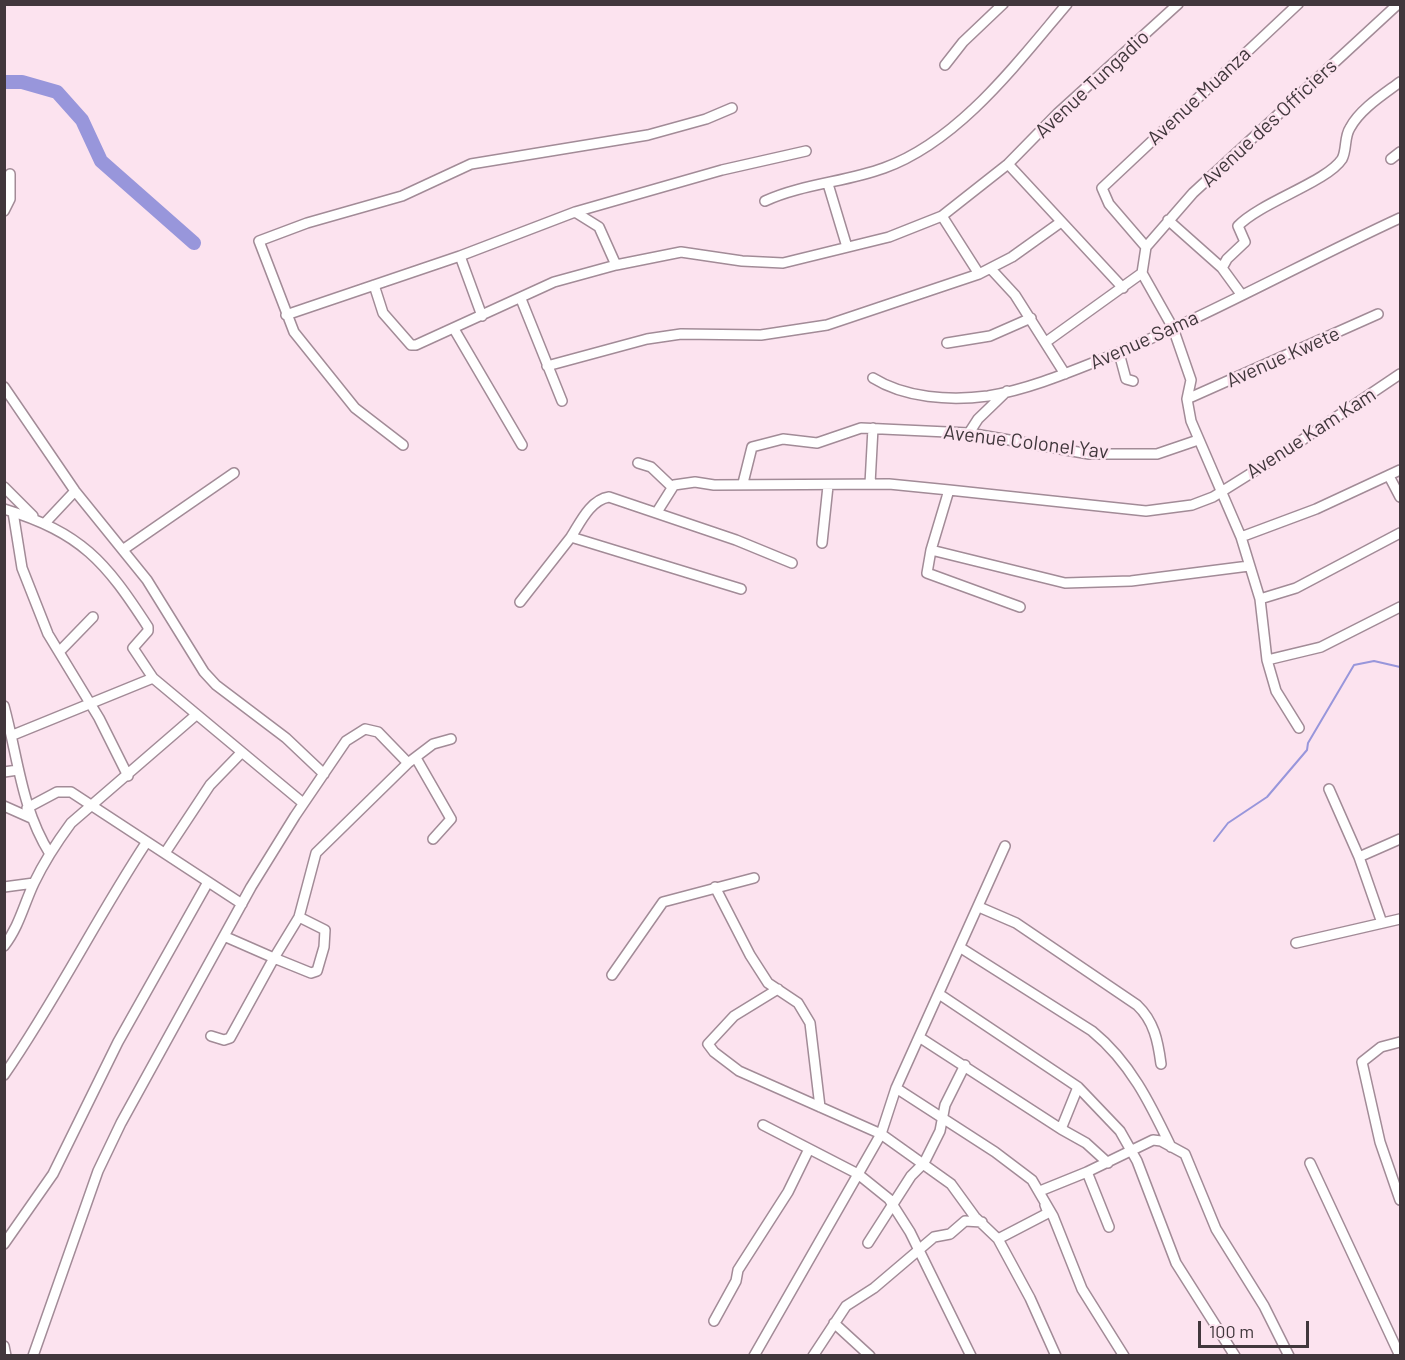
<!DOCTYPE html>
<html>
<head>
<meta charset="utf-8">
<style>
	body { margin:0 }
	#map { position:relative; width:1405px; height:1360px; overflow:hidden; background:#fce3ef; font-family:Barlow,sans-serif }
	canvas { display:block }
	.frame { position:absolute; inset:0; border:6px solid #41373c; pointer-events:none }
	.scale { position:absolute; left:1198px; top:1321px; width:111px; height:27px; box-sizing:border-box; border:3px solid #41373c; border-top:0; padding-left:8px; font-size:18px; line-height:21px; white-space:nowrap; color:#41373c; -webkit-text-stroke:4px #fce3ef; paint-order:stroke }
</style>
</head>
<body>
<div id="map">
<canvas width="1405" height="1360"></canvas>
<div class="frame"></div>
<div class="scale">100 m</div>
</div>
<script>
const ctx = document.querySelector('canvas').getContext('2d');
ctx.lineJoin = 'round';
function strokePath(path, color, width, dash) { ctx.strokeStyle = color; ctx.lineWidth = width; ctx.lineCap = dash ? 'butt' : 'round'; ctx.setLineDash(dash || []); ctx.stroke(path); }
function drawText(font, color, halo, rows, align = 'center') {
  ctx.font = font + ' Barlow,sans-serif'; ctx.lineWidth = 5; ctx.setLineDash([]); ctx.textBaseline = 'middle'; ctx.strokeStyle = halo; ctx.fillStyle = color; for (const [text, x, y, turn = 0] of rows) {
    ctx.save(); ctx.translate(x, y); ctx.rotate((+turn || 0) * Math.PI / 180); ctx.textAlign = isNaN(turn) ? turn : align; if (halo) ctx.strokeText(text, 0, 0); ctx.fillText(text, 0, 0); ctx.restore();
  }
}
strokePath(new Path2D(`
	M1214,841L1228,823L1267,797L1307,750L1308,743L1354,665L1374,661L1400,667`), '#9896db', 2);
strokePath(new Path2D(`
	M4,82H22L57,92L82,120L101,161L194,243`), '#9896db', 14);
const street = new Path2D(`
	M1398,4L1193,193L1146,247L1142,273L1173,328L1191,380L1187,399L1191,421L1241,537L1260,599L1267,660L1321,647L1400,607
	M945,65L963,42L1003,4
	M1391,159L1400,152
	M1008,164L1123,288
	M828,184L847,247
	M765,201C802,184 846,182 884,168C959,141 1017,63 1067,4
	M4,211L10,199V174
	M575,212L599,227L616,265
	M942,216L979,274
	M1168,220L1222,268L1241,294
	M1146,247L1109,204L1102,188L1298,4
	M460,256L575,212L722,170L806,151
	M1222,268L1227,259L1245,242L1238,226C1261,202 1327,182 1342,159C1347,150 1344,137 1350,128C1360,109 1384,94 1400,82
	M991,269L1015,295L1065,374
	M374,285L383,313L411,345H416L554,282L616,265L681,252L742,261L783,263L889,237L942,216L1008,164L1058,113L1178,4
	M521,299L562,401
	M286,315L460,256L482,316
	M454,329L522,445
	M1046,342L1142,273
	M947,343L990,336L1031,318
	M1119,353L1126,379L1133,381
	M547,366L647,339L681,334L761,335L827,325L979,274L1012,257L1061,222
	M873,378C905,398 950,401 988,396C1026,390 1065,374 1100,360C1203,319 1300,264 1400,218
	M4,387L75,491L147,580L204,672L216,685L286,738L324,774
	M1187,399L1378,314
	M969,433L978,419L1007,391
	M403,445L355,408L294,332L259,241L307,223L402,196L471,164L648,135L706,119L732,108
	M638,463L651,467L672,487
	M1389,476L1400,497
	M743,483L752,447L783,439L817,443L861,428L969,433L1089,454H1157L1198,440
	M870,484L873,428
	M4,487L33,516
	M4,509C82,533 105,561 148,627V631L133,648L153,678L303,803
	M13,512L22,568L48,634L99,718L128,776
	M657,512L674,485L695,482L714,485L889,484L949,490
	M45,523L75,491
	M1241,537L1316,509L1400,470
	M822,543L828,486
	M124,549L234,473
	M931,550L1065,583L1131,581L1249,566
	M741,589L571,537C580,523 590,500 609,497L736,540L792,563
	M1260,599L1296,588L1400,533
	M520,602L571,537
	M1020,607L927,573L931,550L949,490L1146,511L1192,505L1213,497L1277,457L1400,374
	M59,652L93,617
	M1267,660L1276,691L1299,728
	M4,706C18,757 21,808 50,854
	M13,735L153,678
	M416,758L451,819L433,839
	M4,772L18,770
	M1329,789L1359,857L1382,923
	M4,806L31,818
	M27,808L57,792H71L242,904
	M165,853L210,785L241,753
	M1359,857L1400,839
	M4,887L34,883
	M715,887L750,955L768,983L798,1003L810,1023L820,1107
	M979,907L1016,923L1137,1005C1154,1021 1158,1041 1161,1064
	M226,937L274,958L299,917L316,853L408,763L433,744L451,739
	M1296,943L1400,919
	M4,946C19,927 24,904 34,883C44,862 57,842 71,823L196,715
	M961,948L1092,1031C1130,1062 1150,1103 1171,1147
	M612,975L663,902L754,878
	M778,989L734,1016L708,1044L714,1052L739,1071L881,1134L951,1184L975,1217L998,1239L1030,1298L1056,1356
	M939,994L1078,1087L1120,1131L1137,1161L1176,1263L1235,1356
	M211,1036L224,1040L230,1038L274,958L311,973L317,971L324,947L325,930L299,917
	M919,1037L1061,1129L1086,1143L1108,1163
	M1400,1042L1381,1047L1362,1062L1380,1142L1400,1200
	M4,1075C56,1000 96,919 146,843
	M896,1088L995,1152L1032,1180L1053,1216L1082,1289L1124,1356
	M763,1125L858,1174L889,1199L910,1232L971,1356
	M1061,1129L1078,1087
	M1310,1163L1400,1356
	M1087,1172L1109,1227
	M1040,1191L1087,1172L1153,1140L1161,1141L1185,1154L1216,1229L1264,1306L1289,1356
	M998,1239L1048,1213L1045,1205
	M868,1243L911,1176L924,1163L940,1131L945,1105L965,1065
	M4,1244L53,1174L118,1042L208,882
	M714,1321L736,1281L738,1270L788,1192L809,1149
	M834,1323L870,1356
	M4,1346L6,1356
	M33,1356L98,1171L121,1123L251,887L295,816L346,741L365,729L378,732L408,763
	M754,1356L881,1134L896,1088L1005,846
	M813,1356L846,1306L874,1288L934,1237L950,1234L965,1221L982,1222`);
strokePath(street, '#a28b97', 12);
strokePath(street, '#fff', 9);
drawText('20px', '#41373c', '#fce3ef', [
	["Avenue Tungadio",1092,84,-43],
	["Avenue Muanza",1199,96,-43],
	["Avenue des Officiers",1269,123,-43],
	["Avenue Sama",1144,340,-24],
	["Avenue Kwete",1283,357,-24],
	["Avenue Kam Kam",1311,433,-33],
	["Avenue Colonel Yav",1026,442,7]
]);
</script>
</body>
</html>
